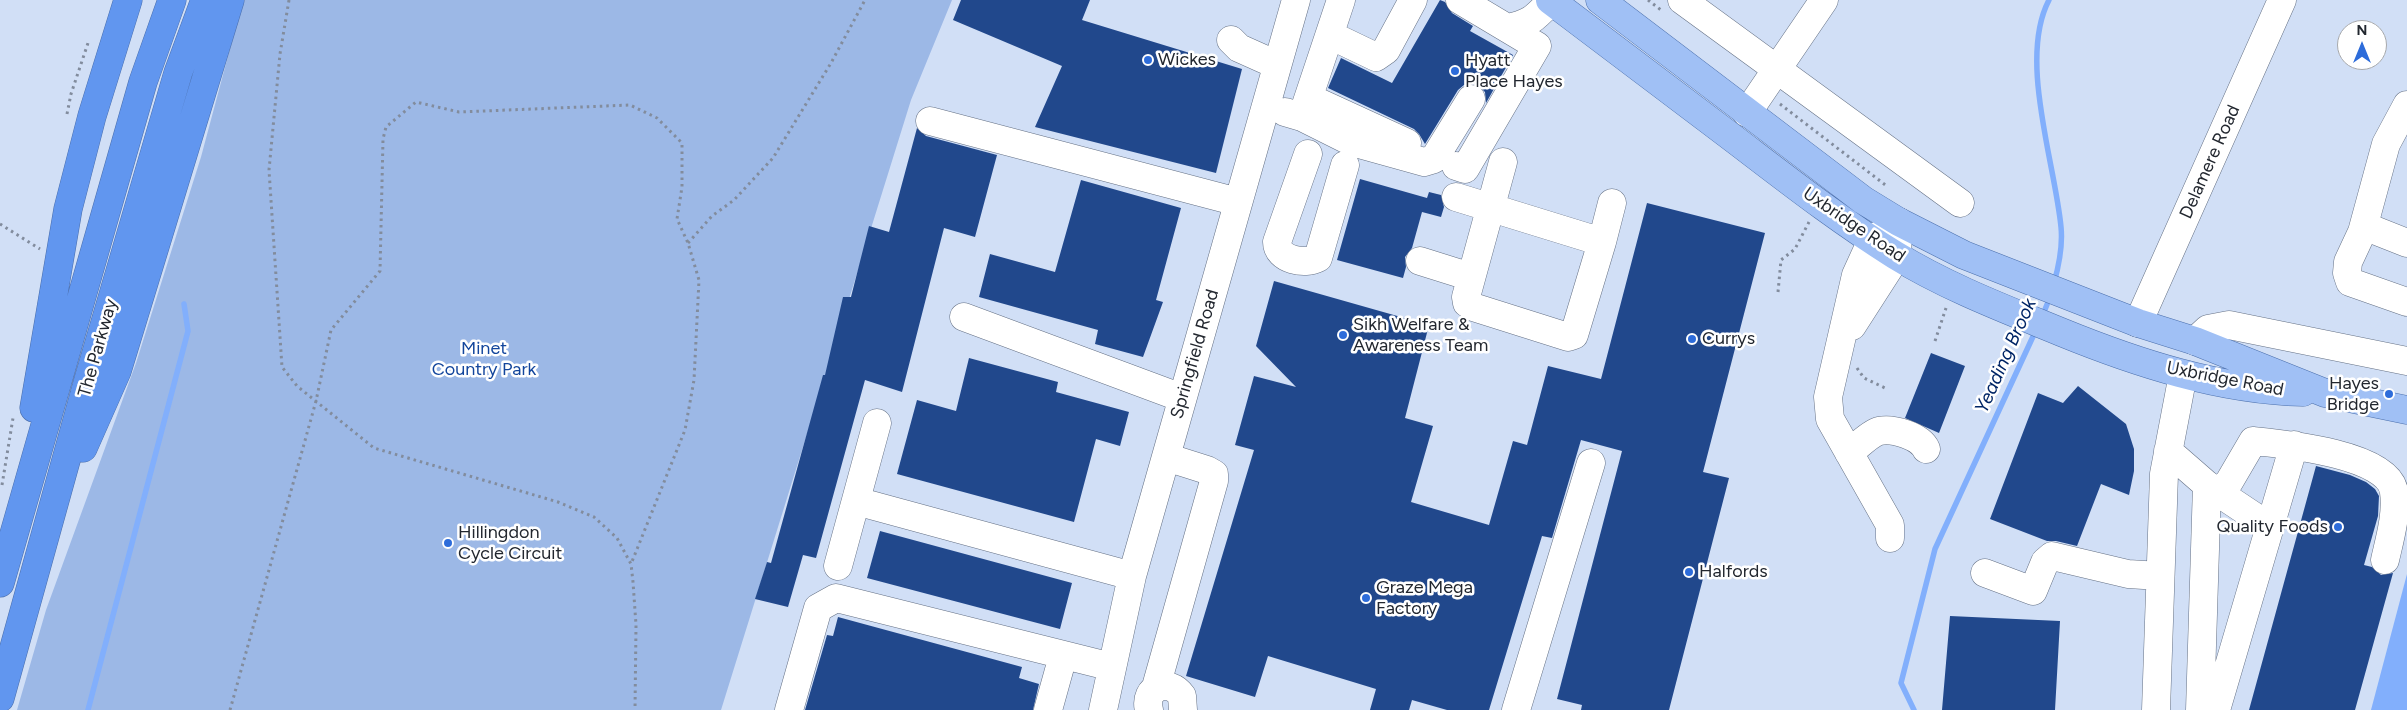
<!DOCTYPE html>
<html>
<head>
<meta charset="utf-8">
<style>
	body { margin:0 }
	#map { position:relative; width:2407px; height:710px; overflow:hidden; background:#d1dff6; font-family:Figtree,sans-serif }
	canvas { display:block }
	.north { position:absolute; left:2337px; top:20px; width:50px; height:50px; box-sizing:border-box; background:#fff; border:1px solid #a7a9ac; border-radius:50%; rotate:0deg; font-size:14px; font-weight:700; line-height:20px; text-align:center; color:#22272f }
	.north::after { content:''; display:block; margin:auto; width:18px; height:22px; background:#2d6cda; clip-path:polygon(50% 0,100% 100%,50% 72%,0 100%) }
</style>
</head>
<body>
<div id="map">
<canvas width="2407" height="710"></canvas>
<div class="north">N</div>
</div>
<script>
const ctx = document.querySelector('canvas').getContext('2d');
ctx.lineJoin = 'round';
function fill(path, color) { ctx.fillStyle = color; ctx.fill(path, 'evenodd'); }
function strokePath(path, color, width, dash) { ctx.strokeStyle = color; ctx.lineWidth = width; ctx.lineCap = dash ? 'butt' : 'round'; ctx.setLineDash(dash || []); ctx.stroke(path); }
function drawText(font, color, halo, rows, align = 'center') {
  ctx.font = font + ' Figtree,sans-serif'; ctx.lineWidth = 5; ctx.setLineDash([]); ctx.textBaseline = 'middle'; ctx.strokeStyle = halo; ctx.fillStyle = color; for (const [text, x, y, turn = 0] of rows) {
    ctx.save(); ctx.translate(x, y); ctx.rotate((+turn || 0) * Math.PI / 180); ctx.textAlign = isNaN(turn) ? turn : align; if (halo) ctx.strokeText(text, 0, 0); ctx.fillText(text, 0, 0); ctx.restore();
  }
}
fill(new Path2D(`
	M243,0H952L911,100L721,710H17L46,610L136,363L201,157Z`), '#9cb8e6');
fill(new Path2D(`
	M2407,574V710H2371Z`), '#82affc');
strokePath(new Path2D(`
	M2049,0C2018,59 2055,163 2061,227C2063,246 2059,265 2054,283
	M2042,317L2050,297
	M88,710L188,331L184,304
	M1914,710L1901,683L1935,549L2036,330`), '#82affc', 5.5);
fill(new Path2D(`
	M961,0H1090L1082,20L1242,69L1216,173L1035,127L1062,66L953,20Z
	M1440,0L1445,2L1452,13L1473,26L1470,31L1513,55L1486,103L1485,92L1479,86L1472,83L1464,85L1458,90L1425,144L1419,134L1414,129L1328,88L1341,58L1392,83Z
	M917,128L926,136L997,155L975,237L944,228L902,392L865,380L816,558L803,555L788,607L755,599L767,562L771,563L823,375H825L843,297H851L869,226L889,232Z
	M1360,179L1427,198L1429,192L1441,195L1444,207L1441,217L1422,212L1412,248L1405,257L1406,267L1403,278L1337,260Z
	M1081,180L1181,208L1156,300L1163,302L1143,357L1095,344L1098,330L979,297L990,254L1055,272Z
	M1647,203L1765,233L1703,472L1729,478L1669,710H1581L1582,705L1557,699L1622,451L1581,440L1552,538L1542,536L1489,710H1447L1412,700L1409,710H1370L1376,689L1268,656L1255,697L1186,676L1254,450L1235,445L1254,376L1296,387L1256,346L1274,281L1429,325L1405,418L1433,426L1411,502L1489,525L1513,441L1527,445L1548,366L1601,379Z
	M1931,353L1965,366L1939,433L1905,418Z
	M969,358L1058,382L1056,392L1129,412L1120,446L1096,439L1074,522L897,474L917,400L956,411Z
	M2078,386L2126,424L2134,449V471L2129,495L2101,484L2077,546L2056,541H2047L1990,519L2038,393L2063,403Z
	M2316,466L2350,475L2366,482L2375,489L2379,496L2378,516L2364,565L2372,567L2381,575L2393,573L2355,710H2249Z
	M880,531L1072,583L1060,629L867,578Z
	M1950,616L2060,621L2055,710H1942Z
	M838,617L1022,667L1019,678L1039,684L1033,710H805L827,635L833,636Z`), '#21488c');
const minor = new Path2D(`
	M1682,0L1960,203
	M1507,28C1530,24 1535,18 1551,1
	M1330,35L1376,57L1386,50L1413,0
	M1231,40L1239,48L1277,65
	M1309,98L1407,143
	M2407,105L2386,144L2362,232L2348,262L2347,273L2350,282L2407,302
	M1285,112L1302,117L1341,0
	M1747,113L1824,0
	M1302,117L1352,142L1424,162L1434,159L1471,99
	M930,121L1238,202
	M1308,154L1277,242C1277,260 1305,265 1318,258L1345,165
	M1456,166L1465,169L1537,46L1460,0
	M1456,197L1602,242L1574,335L1568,337L1473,307L1467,303L1466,297L1503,162
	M2364,226L2407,243
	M1602,242L1612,203
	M1420,261L1471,277
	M964,317L1182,398
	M2138,323L2282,0
	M1852,326L1897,256L1898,232
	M2195,341L2208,329L2229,325L2407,361
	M2168,451L2207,485L2270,527
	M1849,453C1857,447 1869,434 1879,431C1893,428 1920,436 1926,449
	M2219,492L2229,482L2253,441C2283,444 2390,454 2394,492C2397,514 2390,538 2385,560
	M856,501L1132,576
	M1890,538V525L1830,419L1828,397L1856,275L1872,240L1899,222
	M838,566L877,423
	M1985,573L2033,591L2045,562L2052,556L2128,574L2160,576
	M1156,687L1214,481V474L1207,470L1166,457
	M789,710L818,608L836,598L1112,667
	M1048,710L1063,656
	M1103,710L1132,576L1296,0
	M1149,710C1143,687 1169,677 1182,696L1183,710
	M1516,710L1591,463
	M2156,710L2164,474L2181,385L2187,375
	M2200,710L2207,485
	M2216,710L2294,445`);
const major = new Path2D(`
	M1550,0C1610,45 1670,90 1730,136C1784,177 1837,219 1895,255C1947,287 2005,309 2061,332C2137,363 2220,390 2303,392
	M1600,0L1863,200L1899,222L1964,255L2138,323L2195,341L2325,393L2407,410`);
const highway = new Path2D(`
	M34,408L68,209L92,116L128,0
	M83,448L117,371L230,0
	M0,583L143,82L172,0
	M0,698L88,381L178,73L205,0`);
strokePath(minor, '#657185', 29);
strokePath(major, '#4b6fac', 29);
strokePath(highway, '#4b6fac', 29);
strokePath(new Path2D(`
	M289,0L280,54L269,170L282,367L297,386L374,448L558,502L594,517L617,538L631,564L633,582L636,625L635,710
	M1648,0L1661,10
	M1780,104L1888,187
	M67,114L71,94L88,43
	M0,224L40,249
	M688,243L712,216L734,200L773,158L831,63L865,0
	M1778,292L1781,260L1795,249L1809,222
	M1935,341L1946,308
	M1857,368L1864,378L1885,388
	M2,485L13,418
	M230,710L316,401L331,330L380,271L383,139L386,127L416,102L459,112L630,105L657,118L682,143V187L677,219L688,243L699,280L694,380L685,430L631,564`), '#828c9d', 3, [2.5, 4]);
strokePath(minor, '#fff', 28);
strokePath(major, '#a0c0f5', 28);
strokePath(highway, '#6196ef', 28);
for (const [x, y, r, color] of [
	[1148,60,5,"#2d6cda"],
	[1455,71,5,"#2d6cda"],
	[1343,335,5,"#2d6cda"],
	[1692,339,5,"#2d6cda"],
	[2389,394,5,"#2d6cda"],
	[2338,527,5,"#2d6cda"],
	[448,543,5,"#2d6cda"],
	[1689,572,5,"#2d6cda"],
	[1366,598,5,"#2d6cda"]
]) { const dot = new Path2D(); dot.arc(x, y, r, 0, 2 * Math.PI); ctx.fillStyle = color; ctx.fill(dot); strokePath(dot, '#fff', 2); }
drawText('18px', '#22272f', '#fff', [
	["Wickes",1158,60],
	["Hyatt",1465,61],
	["Place Hayes",1465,82],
	["Sikh Welfare &",1353,325],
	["Awareness Team",1353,346],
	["Currys",1702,339],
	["Hayes",2379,384,"right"],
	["Bridge",2379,405,"right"],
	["Quality Foods",2328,527,"right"],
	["Hillingdon",458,533],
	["Cycle Circuit",458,554],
	["Halfords",1699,572],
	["Graze Mega",1376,588],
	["Factory",1376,609]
], 'left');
drawText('18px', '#22272f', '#fff', [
	["Delamere Road",2210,162,-66],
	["Uxbridge Road",1854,225,34],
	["The Parkway",98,348,-74],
	["Springfield Road",1195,354,-74],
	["Uxbridge Road",2225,379,11]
]);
drawText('18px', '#12459c', '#fff', [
	["Minet",484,349],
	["Country Park",484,370]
]);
drawText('italic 19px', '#002566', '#fff', [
	["Yeading Brook",2006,356,-66]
]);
</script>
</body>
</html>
